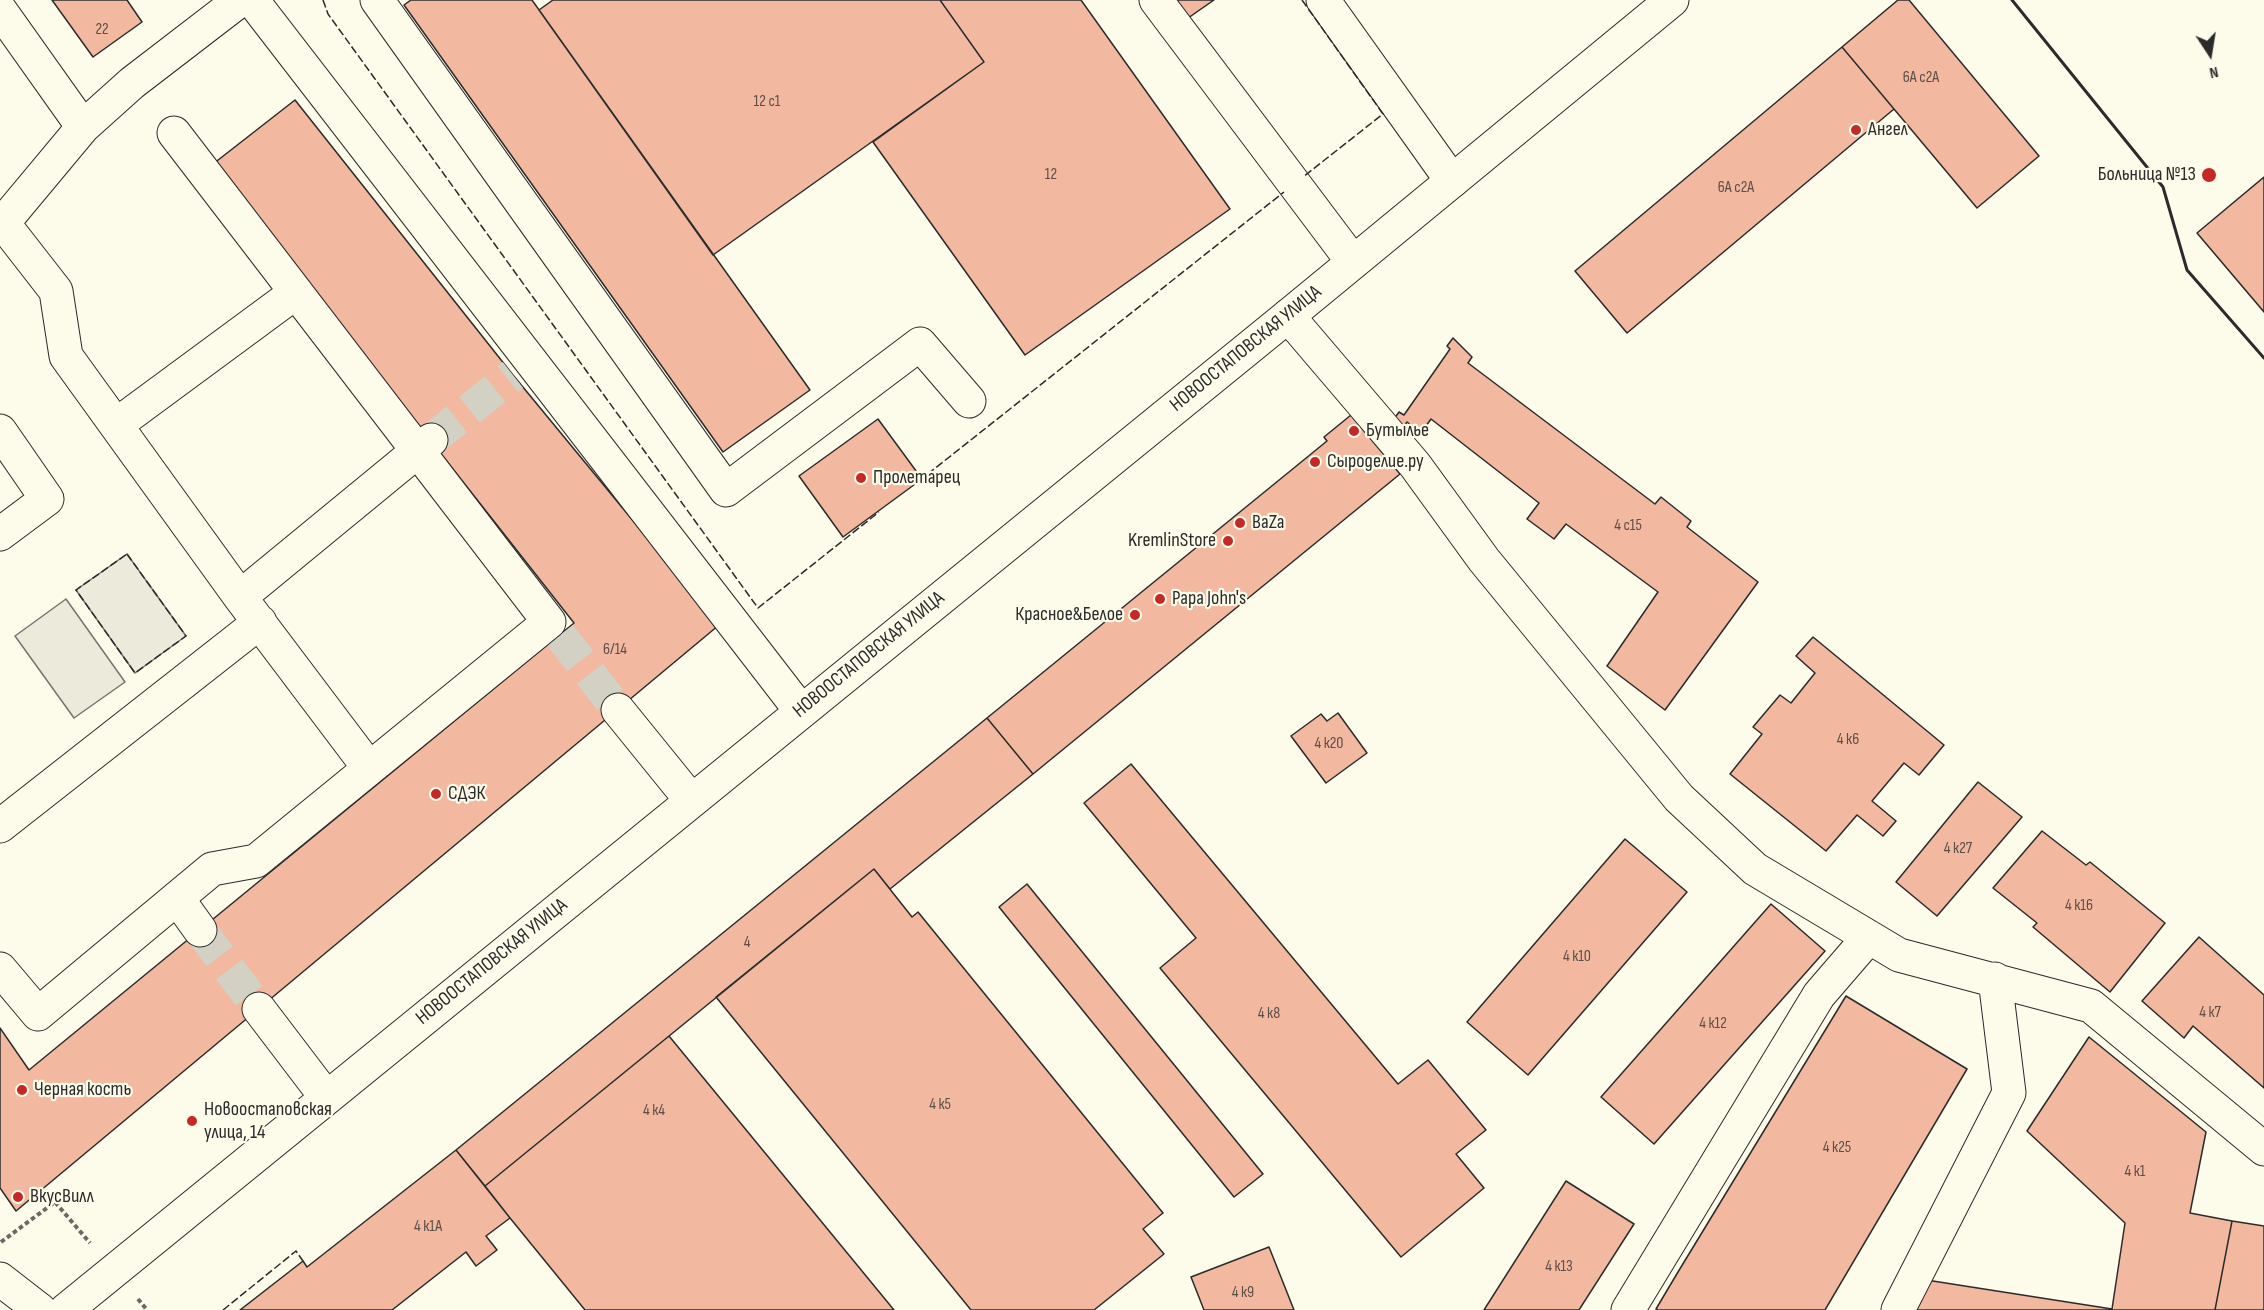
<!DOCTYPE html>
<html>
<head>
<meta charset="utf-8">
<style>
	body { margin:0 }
	#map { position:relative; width:2264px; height:1310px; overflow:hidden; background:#fdfbea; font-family:"Sofia Sans Condensed",sans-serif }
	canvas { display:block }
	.north { position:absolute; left:2180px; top:24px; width:60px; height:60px; -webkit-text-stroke:4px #fdfbea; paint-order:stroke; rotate:168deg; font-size:16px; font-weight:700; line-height:24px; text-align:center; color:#2b2b2b }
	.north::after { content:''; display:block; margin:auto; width:21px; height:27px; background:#2b2b2b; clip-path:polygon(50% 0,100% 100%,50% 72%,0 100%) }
</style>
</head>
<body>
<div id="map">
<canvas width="2264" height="1310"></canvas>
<div class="north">N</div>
</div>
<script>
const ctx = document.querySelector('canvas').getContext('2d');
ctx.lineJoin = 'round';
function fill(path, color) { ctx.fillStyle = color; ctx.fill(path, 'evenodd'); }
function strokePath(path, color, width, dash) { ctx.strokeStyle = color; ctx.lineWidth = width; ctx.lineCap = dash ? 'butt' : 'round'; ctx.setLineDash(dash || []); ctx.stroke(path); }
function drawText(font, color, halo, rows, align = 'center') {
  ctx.font = font + ' "Sofia Sans Condensed",sans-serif'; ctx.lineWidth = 4.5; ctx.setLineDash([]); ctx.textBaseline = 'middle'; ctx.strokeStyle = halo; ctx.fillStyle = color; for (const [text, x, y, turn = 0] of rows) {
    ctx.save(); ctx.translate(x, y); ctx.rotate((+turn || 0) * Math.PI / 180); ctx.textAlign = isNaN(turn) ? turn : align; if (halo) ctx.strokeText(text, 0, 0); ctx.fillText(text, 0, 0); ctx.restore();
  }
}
const green = new Path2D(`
	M127,554L186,636L135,673L76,590Z
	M66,599L125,682L74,718L15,636Z`);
fill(green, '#ecebdb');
strokePath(green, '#74746e', 1.5);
const building = new Path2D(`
	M52,0H127L142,22L93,57Z
	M411,0H532L810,390L723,452L404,5Z
	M553,0H940L984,62L713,255L539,10Z
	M940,0H1081L1230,209L1025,355L873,142L984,62Z
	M1165,0H1214L1181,23Z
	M1898,0H1909L2039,156L1977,208L1842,47Z
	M1842,47L1894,109L1627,333L1575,271Z
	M295,100L513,375L719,625L16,1211L0,1188V1028L29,1070L574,623L213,164Z
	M2264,177V312L2197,233Z
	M1453,338L1472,357L1468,363L1655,504L1661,497L1691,521L1687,527L1758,582L1665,710L1607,666L1658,592L1566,524L1554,539L1527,519L1539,503L1431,419L1421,433L1407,422L1401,430L1391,423L1399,412L1404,415L1450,349L1447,346Z
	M1351,415L1400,474L1033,774L987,718L1327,441L1324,437Z
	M878,419L922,479L843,537L799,476Z
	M1813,637L1944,745L1919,775L1904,763L1872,801L1896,821L1883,836L1857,815L1826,851L1730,774L1762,734L1753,727L1780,695L1791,703L1815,673L1796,656Z
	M1338,713L1367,753L1326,783L1291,736L1321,714L1327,721Z
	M987,718L1033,774L890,889L874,869L485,1186L456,1150Z
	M1131,764L1398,1084L1428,1060L1486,1130L1456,1154L1484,1188L1401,1257L1160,968L1196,938L1084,803Z
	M1978,782L2022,817L1937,916L1896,882Z
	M2042,831L2086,865L2090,862L2165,923L2110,992L2033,927L2037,923L1993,888Z
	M1625,839L1687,892L1528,1075L1467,1022Z
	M874,869L912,917L918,912L1163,1213L1143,1229L1164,1254L1094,1310H971L716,997Z
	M1027,884L1263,1174L1234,1197L999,907Z
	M1771,904L1825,951L1654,1144L1601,1097Z
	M2199,937L2264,995V1088L2193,1026L2184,1038L2142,1001Z
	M1846,996L1967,1069L1825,1310H1658L1656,1309L1678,1272Z
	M669,1036L894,1310H585L510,1218L485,1186Z
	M2089,1037L2206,1132L2190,1213L2232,1221L2215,1310H1915L1920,1279L2112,1309L2125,1223L2027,1131Z
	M456,1150L510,1218L486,1236L497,1250L476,1266L466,1252L392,1310H240L303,1261L307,1267Z
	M1566,1181L1634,1224L1579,1310H1484Z
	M2232,1221L2264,1226V1310H2215Z
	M1269,1247L1294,1310H1204L1191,1277Z`);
fill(building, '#f2b8a0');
strokePath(building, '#2b2b2b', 1.5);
strokePath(new Path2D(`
	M431,440L513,375
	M560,635L618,710
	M200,930L259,1009`), '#d3d1c4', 33, [33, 16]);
const minor = new Path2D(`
	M252,0L801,711
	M377,0L726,490L920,344L969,401
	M1156,0L1353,262
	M1323,0L1452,181
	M0,10L83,127
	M0,218L3,223L83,127L132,83L240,0
	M3,223L56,291L66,356L240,597L369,768
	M1288,316L1415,465L1484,560L1679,798L1755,869L1899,955L2091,1006L2264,1149
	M116,425L295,293
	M0,431L47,499L0,534
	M240,597L431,440
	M618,710L691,800
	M0,826L260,622
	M177,898L200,930
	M0,969L38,1014L212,869L256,861L549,622L174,133
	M259,1009L326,1097
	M0,1279L40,1310
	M1628,1310L1819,995L1869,937
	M1898,1310L2009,1093L1995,979`);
const major = new Path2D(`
	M66,1310L1288,316L1672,0`);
strokePath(minor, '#2b2b2b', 35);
strokePath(major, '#2b2b2b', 35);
strokePath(new Path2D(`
	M1,1242L55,1202L90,1243
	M138,1299L147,1310`), '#6a6964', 4, [4.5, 3]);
strokePath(minor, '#fdfbea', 33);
strokePath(major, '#fdfbea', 33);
strokePath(new Path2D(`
	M323,0L328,14L758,608L879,512
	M1302,0L1383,114L1303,177
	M919,481L1284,192
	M127,554L186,636L135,673L76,590Z
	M223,1310L296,1251L303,1261`), '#2b2b2b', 1.5, [8, 3]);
strokePath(new Path2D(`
	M2012,0L2163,187L2187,270L2264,358`), '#2b2b2b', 3);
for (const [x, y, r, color] of [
	[1856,130,6,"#c62828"],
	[2209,175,8,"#c62828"],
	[1354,431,6,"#c62828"],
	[1315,462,6,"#c62828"],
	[861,478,6,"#c62828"],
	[1240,523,6,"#c62828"],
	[1228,541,6,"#c62828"],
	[1160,599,6,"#c62828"],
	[1135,615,6,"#c62828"],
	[436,794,6,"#c62828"],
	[22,1090,6,"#c62828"],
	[192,1121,6,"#c62828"],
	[18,1197,6,"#c62828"]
]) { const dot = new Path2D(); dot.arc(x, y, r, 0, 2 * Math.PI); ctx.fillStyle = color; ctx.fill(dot); strokePath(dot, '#fdfbea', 2); }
drawText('16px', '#5d4e48', null, [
	["22",102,30],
	["6А с2А",1921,78],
	["12 с1",767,102],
	["12",1051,175],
	["6А с2А",1736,188],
	["4 с15",1628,526],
	["6/14",615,650],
	["4 к6",1848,740],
	["4 к20",1329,744],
	["4 к27",1958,849],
	["4 к16",2079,906],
	["4",747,943],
	["4 к10",1577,957],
	["4 к7",2210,1013],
	["4 к8",1269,1014],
	["4 к12",1713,1024],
	["4 к5",940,1105],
	["4 к4",654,1111],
	["4 к25",1837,1148],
	["4 к1",2135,1172],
	["4 к1А",428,1227],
	["4 к13",1559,1267],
	["4 к9",1243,1293]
]);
drawText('20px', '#2b2b2b', '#fdfbea', [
	["Ангел",1868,130],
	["Больница №13",2196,175,"right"],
	["Бутылье",1366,431],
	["Сыроделие.ру",1327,462],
	["Пролетарец",873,478],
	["BaZa",1252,523],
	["KremlinStore",1216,541,"right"],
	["Papa John's",1172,599],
	["Красное&Белое",1123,615,"right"],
	["СДЭК",448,794],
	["Черная кость",34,1090],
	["Новоостаповская",204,1110],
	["улица, 14",204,1133],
	["ВкусВилл",30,1197]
], 'left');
drawText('20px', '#2b2b2b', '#fdfbea', [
	["НОВООСТАПОВСКАЯ УЛИЦА",1246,349,-39],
	["НОВООСТАПОВСКАЯ УЛИЦА",869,655,-39],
	["НОВООСТАПОВСКАЯ УЛИЦА",492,962,-39]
]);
</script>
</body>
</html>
